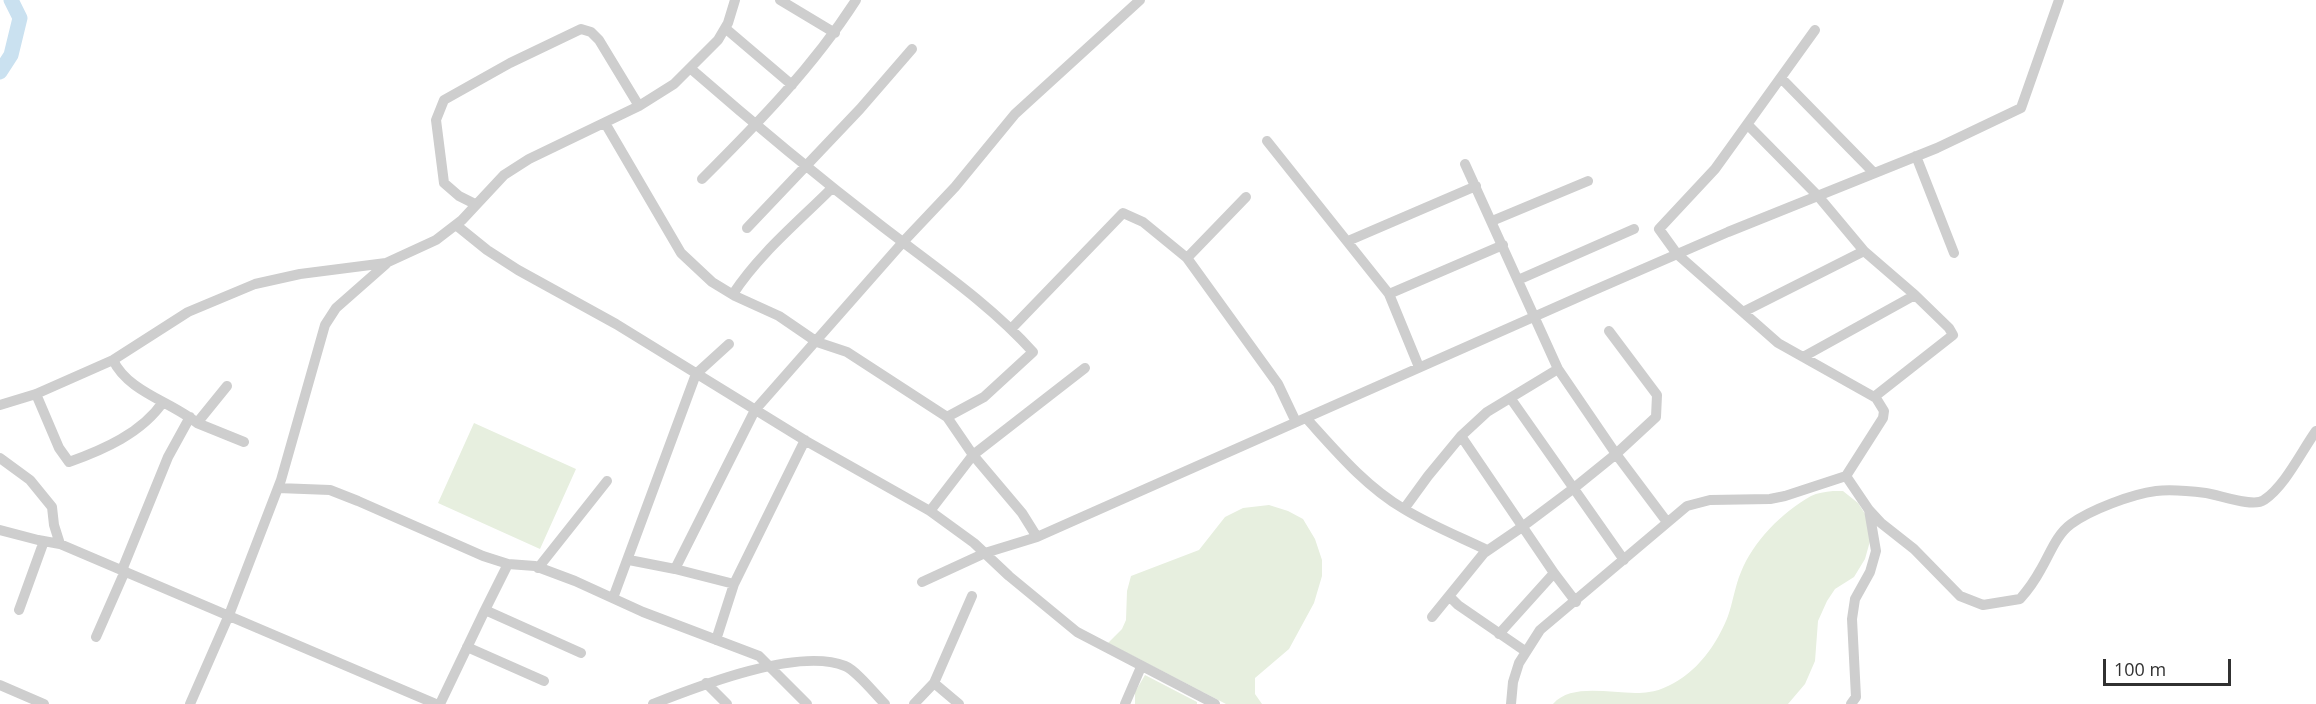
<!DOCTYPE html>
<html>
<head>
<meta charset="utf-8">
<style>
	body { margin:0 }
	#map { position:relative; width:2316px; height:704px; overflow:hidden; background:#fff; font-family:"Open Sans",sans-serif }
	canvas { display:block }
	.scale { position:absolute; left:2103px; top:659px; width:128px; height:27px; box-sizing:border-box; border:3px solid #313131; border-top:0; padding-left:8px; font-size:18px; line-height:21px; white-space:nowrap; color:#313131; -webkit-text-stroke:4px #fff; paint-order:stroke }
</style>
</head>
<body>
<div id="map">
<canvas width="2316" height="704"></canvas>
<div class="scale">100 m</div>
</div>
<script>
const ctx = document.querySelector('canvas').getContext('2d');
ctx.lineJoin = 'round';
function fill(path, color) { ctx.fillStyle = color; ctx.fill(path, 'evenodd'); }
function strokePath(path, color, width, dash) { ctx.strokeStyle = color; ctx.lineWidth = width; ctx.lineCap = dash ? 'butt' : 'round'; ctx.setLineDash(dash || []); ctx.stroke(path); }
fill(new Path2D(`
	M474,423L576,469L540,549L438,503Z
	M1833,491H1843L1858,503L1867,517L1872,534L1865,559L1854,577L1835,589L1827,601L1818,621L1815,661L1805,684L1788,704H1553C1574,680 1620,697 1649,692C1661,691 1677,682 1686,675C1705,661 1720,637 1728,616C1733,602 1735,586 1741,572C1753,542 1782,512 1811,496C1817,493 1825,492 1833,491Z
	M1269,505L1288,511L1303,519L1315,539L1322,560V576L1314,603L1289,649L1255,678V694L1262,704H1226L1108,643L1122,629L1126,620L1127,591L1131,576L1199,550L1225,517L1243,508Z
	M1145,675L1197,702V704H1135V692Z`), '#e7efdf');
strokePath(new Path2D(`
	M0,72L11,55L20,18L11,0`), '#cae1f0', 15);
strokePath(new Path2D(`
	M780,0L835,33
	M725,28L792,85
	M690,68C753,123 817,176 883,227C935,267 990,304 1033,352L984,397L947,417
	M1781,78L1874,173
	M605,123L681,253L712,282L735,296L779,316L817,342L847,352L947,417L973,455L1022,513L1037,537
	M1748,125L1818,196L1864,251L1915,295L1949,328L1953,335L1874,397
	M1267,141L1389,294L1419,367
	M1916,156L1954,253
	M1465,164L1558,369L1616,454L1667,522
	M702,179C758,123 813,67 856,0
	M475,204L459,196L444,183L436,120L444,100L510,63L581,29L591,32L599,40L639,106
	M1492,221L1588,181
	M456,225L487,250L518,270L616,324L806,441L930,511L974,543L1009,576L1077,632L1215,704
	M747,228L860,109L912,49
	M1348,241L1476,186
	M1187,258L1246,197
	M1518,280L1634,229
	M733,294C759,254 798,222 832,188
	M1389,294L1503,245
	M1743,312L1864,251
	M1012,328L1123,213L1143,222L1187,258L1278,384L1296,422
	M1803,357L1915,295
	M113,360C128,392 172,402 197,423L227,386
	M36,394L59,448L69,462C103,450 142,433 163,402
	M1511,399L1624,560
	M0,405L36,394L113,360L188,312L255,284L300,274L386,263L436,240L462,220L504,175L529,159L639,106L674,84L718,40L728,23L735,0
	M1306,418C1336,451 1365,486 1404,509C1430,525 1460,537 1487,550
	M197,423L244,442
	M1461,436L1554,573L1576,602
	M0,458L30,480L52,507L54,525L60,544
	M1846,476L1869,510L1881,523L1914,549L1960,596L1983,605L2020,599C2028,590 2035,580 2041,569C2050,554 2056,535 2071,524C2090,510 2132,494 2156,491C2172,489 2190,491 2206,493C2220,495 2253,508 2264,500C2285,486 2301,452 2316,431
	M278,488L330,490L358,501L483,556L508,564L535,566L575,581L643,612L759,656L807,704
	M1404,509L1428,476L1461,436L1487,412L1558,369
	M930,511L973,455L1085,368
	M0,530L38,540L60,544L436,704
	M629,560L675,569L734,584
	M538,568L607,481
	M675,569L755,410L903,242L955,187L1015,114L1140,0
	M122,570L168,457L190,417
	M922,582L985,553L1037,537L1073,521L1590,292L1728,232L1937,148L2021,108L2059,0
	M1449,596L1458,605L1525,651
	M613,598L696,374L729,344
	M19,610L44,541
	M485,610L508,564
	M1432,617L1484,553L1522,527L1574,488L1616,454L1656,417L1657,395L1609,331
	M1499,634L1554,573
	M96,637L125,571
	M716,640L734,584L805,440
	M467,647L544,681
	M706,683L727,704
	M934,683L959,704
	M0,685L44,704
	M190,704L229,615L281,480L325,325L336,308L386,264
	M440,704L485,610L581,653
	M653,704C699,686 798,647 845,666C857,671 875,694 885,704
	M914,704L934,683L972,596
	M1125,704L1141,667
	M1511,704L1513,682L1519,663L1540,630L1687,506L1710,500L1770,499L1785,496L1846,476L1883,418L1884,411L1876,398L1778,343L1677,254L1659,229L1715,169L1815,30
	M1851,704L1856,697L1852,619L1855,599L1870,572L1876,551L1869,510`), '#cecece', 10);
</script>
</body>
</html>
